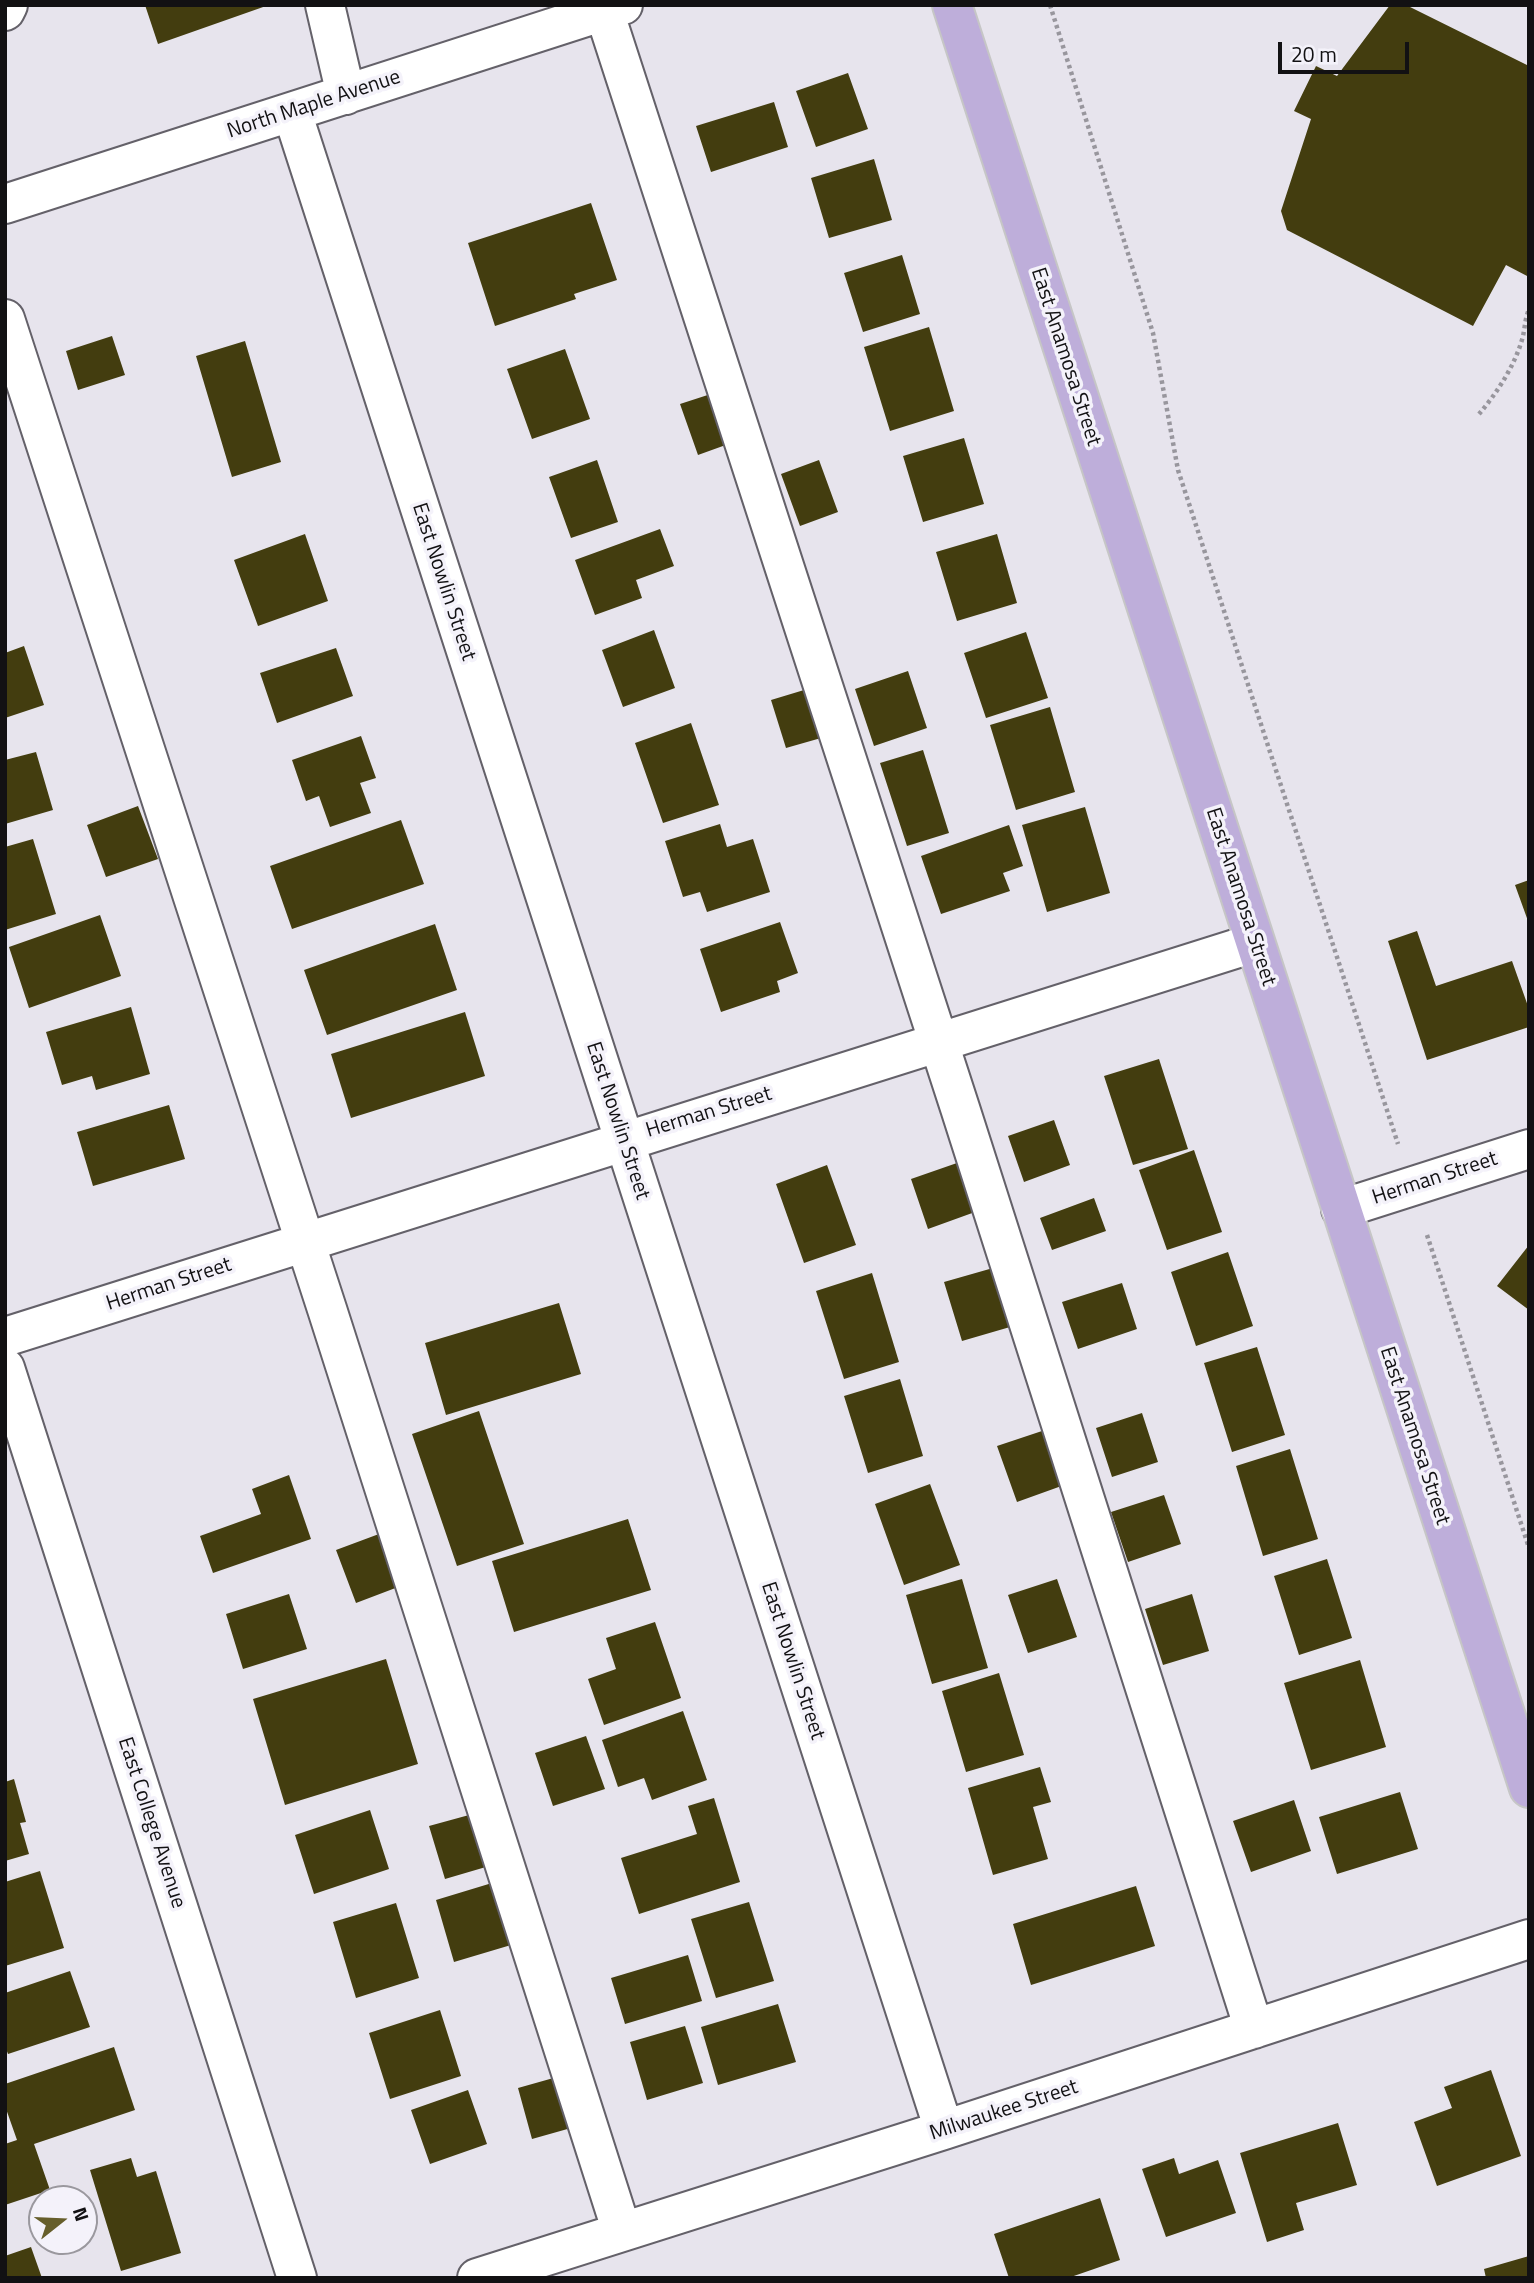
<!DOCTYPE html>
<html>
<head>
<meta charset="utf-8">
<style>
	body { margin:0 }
	#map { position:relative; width:1534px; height:2283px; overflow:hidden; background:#e7e4ed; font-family:"Titillium Web",sans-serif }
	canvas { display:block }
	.frame { position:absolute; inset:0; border:7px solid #121113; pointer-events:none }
	.north { position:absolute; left:28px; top:2185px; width:70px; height:70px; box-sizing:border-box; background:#f4f2fa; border:2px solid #9a989e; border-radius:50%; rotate:72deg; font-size:19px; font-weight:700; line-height:28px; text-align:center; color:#121113 }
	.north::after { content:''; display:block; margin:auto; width:24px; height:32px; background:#665e2b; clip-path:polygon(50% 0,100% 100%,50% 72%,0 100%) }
	.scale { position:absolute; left:1278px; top:42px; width:131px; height:32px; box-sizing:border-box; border:4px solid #121113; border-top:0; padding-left:9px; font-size:21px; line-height:24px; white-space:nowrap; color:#121113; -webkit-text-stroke:5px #f4f2fa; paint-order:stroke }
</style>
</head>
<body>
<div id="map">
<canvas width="1534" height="2283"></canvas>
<div class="frame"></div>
<div class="north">N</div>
<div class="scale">20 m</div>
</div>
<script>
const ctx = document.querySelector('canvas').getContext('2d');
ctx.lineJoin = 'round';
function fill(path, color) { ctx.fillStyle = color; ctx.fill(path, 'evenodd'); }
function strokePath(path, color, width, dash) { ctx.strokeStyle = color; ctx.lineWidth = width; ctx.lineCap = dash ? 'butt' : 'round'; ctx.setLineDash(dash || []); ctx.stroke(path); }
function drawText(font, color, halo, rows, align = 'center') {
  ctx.font = font + ' "Titillium Web",sans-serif'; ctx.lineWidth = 7; ctx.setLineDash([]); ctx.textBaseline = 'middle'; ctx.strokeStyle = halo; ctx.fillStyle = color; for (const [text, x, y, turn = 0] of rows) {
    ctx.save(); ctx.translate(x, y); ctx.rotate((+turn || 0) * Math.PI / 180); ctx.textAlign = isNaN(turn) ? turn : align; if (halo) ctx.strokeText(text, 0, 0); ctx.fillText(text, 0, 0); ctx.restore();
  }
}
fill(new Path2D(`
	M145,5H266V6L158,44Z
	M1390,5H1406L1529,66V277L1506,265L1473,326L1287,230L1281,211L1311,119L1294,111L1316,66L1337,76Z
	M848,73L868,129L816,147L796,91Z
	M774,102L788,147L711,172L696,126Z
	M874,159L892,220L829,238L811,178Z
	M591,203L617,280L574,294L576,299L495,326L468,243Z
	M902,255L920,314L863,332L844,273Z
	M929,327L954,411L890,431L864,347Z
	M112,336L125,375L78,390L66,351Z
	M245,341L281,462L232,477L196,356Z
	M565,349L590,419L532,439L507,369Z
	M717,392L734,442L698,455L680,404Z
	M964,438L984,504L923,522L903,456Z
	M597,460L618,522L571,538L549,477Z
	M819,460L838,512L800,526L781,474Z
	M660,529L674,566L636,580L642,598L595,615L575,560Z
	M305,534L328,601L258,626L234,560Z
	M997,534L1017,603L957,621L936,552Z
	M654,630L675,688L623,707L602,650Z
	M1026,632L1048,698L986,718L964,653Z
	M24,646L44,705L5,718V653Z
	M336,648L353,696L277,723L260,673Z
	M908,671L927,728L874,746L855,689Z
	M814,687L828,736L786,748L771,700Z
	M1050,707L1075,792L1016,810L990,725Z
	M691,723L719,805L663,823L635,743Z
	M361,736L376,778L360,783L371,813L330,827L319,796L306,801L292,760Z
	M923,750L949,833L907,846L880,763Z
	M36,752L53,810L5,824V760Z
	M138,806L158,859L106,877L87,825Z
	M1085,807L1110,893L1047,912L1022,825Z
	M401,820L424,884L292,929L270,866Z
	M720,824L727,847L753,839L770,892L707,912L700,892L683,897L665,841Z
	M1009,825L1023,866L1003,873L1010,891L941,914L921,856Z
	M33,839L56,914L5,930V847Z
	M1529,880V921H1528L1515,885Z
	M100,915L121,976L29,1008L9,947Z
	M780,922L798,973L777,981L780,992L721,1012L700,949Z
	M435,924L457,990L327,1035L304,970Z
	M1417,931L1436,986L1512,961L1529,1009V1027L1427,1060L1388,941Z
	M131,1007L150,1074L96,1090L92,1076L62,1085L46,1032Z
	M465,1012L485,1076L351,1118L331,1054Z
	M1159,1059L1188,1149L1133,1165L1104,1076Z
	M169,1105L185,1159L93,1186L77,1132Z
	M1054,1120L1070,1165L1024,1182L1008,1136Z
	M1194,1150L1222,1232L1167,1250L1139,1170Z
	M957,1163L975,1212L928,1229L911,1179Z
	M827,1165L856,1245L804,1263L776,1184Z
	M1094,1198L1106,1231L1052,1250L1040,1218Z
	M1529,1245V1310L1497,1286Z
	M1228,1252L1253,1326L1196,1346L1171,1272Z
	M993,1268L1010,1327L962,1341L944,1282Z
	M872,1273L899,1362L844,1379L816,1291Z
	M1122,1283L1137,1329L1078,1349L1062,1302Z
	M559,1303L581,1374L446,1415L425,1343Z
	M1257,1347L1285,1435L1232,1452L1204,1363Z
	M900,1379L923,1456L868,1473L844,1396Z
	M479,1411L524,1544L457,1566L412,1434Z
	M1142,1413L1158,1462L1112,1477L1096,1428Z
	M1048,1429L1067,1484L1017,1502L997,1446Z
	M1290,1449L1318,1539L1263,1556L1236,1466Z
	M289,1475L311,1539L213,1573L200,1536L261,1514L252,1489Z
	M930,1484L960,1565L904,1585L875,1504Z
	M1164,1495L1181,1544L1128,1562L1111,1512Z
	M628,1519L651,1590L514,1632L492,1561Z
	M387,1531L406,1584L356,1603L336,1550Z
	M1327,1559L1352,1638L1299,1655L1274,1576Z
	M962,1579L988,1668L932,1684L906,1595Z
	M1057,1579L1077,1637L1028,1653L1008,1595Z
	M289,1594L307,1649L243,1669L226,1614Z
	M1192,1594L1209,1651L1163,1665L1145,1609Z
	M655,1622L681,1698L604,1725L588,1679L616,1669L606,1638Z
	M386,1659L418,1764L285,1805L253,1699Z
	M1360,1660L1386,1747L1311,1770L1284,1683Z
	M999,1673L1024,1755L966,1772L942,1691Z
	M683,1711L707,1780L652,1800L644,1778L618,1787L602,1740Z
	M586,1736L605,1789L553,1806L535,1753Z
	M1040,1767L1051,1802L1033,1807L1048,1859L993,1875L968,1788Z
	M14,1779L26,1822L20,1823L29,1854L5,1861V1782Z
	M1400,1792L1418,1849L1337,1874L1319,1817Z
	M714,1798L740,1882L639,1914L621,1858L697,1834L688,1806Z
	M1294,1800L1311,1851L1251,1872L1233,1821Z
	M370,1810L389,1869L314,1894L295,1835Z
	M480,1812L496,1864L445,1879L429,1826Z
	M40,1871L64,1948L5,1966V1882Z
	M492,1883L511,1945L454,1962L436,1900Z
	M1136,1886L1155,1946L1031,1985L1013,1924Z
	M749,1902L774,1981L716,1998L691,1919Z
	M396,1903L419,1978L356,1998L333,1922Z
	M688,1955L702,2001L625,2024L611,1978Z
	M70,1971L90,2027L8,2054L5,2046V1993Z
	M778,2004L796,2062L718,2085L701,2027Z
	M440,2010L461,2076L390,2099L369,2033Z
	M685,2026L703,2083L647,2100L630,2042Z
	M114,2047L135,2110L34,2144L50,2190L5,2205V2144L17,2140L5,2106V2084Z
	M1491,2070L1521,2156L1437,2186L1414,2122L1452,2108L1444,2087Z
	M557,2077L571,2128L532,2139L518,2088Z
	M468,2090L487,2144L430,2164L411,2110Z
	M1338,2123L1357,2185L1296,2203L1304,2230L1267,2242L1240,2153Z
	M131,2158L137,2177L156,2171L181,2253L121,2271L90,2170Z
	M1174,2158L1179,2174L1218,2160L1236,2213L1166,2237L1142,2169Z
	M1100,2198L1120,2260L1068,2278H1009L994,2234Z
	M31,2247L42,2278H5V2256Z
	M1529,2256V2278H1486L1484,2269Z`), '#433d0f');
const minor = new Path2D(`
	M325,5L346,95
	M5,11L8,5
	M604,11L960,1108L1254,2029
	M292,112L944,2130
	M5,204L623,5
	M5,319L327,1309L622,2232
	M1341,1209L1529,1149
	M5,1337L1254,943
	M5,1368L297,2278
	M477,2278L944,2130L1529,1939`);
const major = new Path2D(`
	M952,5L1529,1788`);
strokePath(minor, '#646169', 42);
strokePath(major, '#c6c6c6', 42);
strokePath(new Path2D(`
	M1050,5L1153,333L1178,470L1398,1144
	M1479,414C1497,393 1516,364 1523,336C1525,327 1525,319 1529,309
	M1427,1235L1529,1548`), '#98969d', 4.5, [3.5, 3.5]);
strokePath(minor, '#fff', 38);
strokePath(major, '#beaeda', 38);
drawText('21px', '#121113', '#f4f2fa', [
	["North Maple Avenue",314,105,-18],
	["East Anamosa Street",1065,357,72],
	["East Nowlin Street",443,582,72],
	["East Anamosa Street",1240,897,72],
	["Herman Street",709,1113,-17],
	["East Nowlin Street",617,1121,72],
	["Herman Street",1435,1179,-18],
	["Herman Street",169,1285,-18],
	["East Anamosa Street",1414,1436,72],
	["East Nowlin Street",792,1661,72],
	["East College Avenue",151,1823,72],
	["Milwaukee Street",1004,2111,-18]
]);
</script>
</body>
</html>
